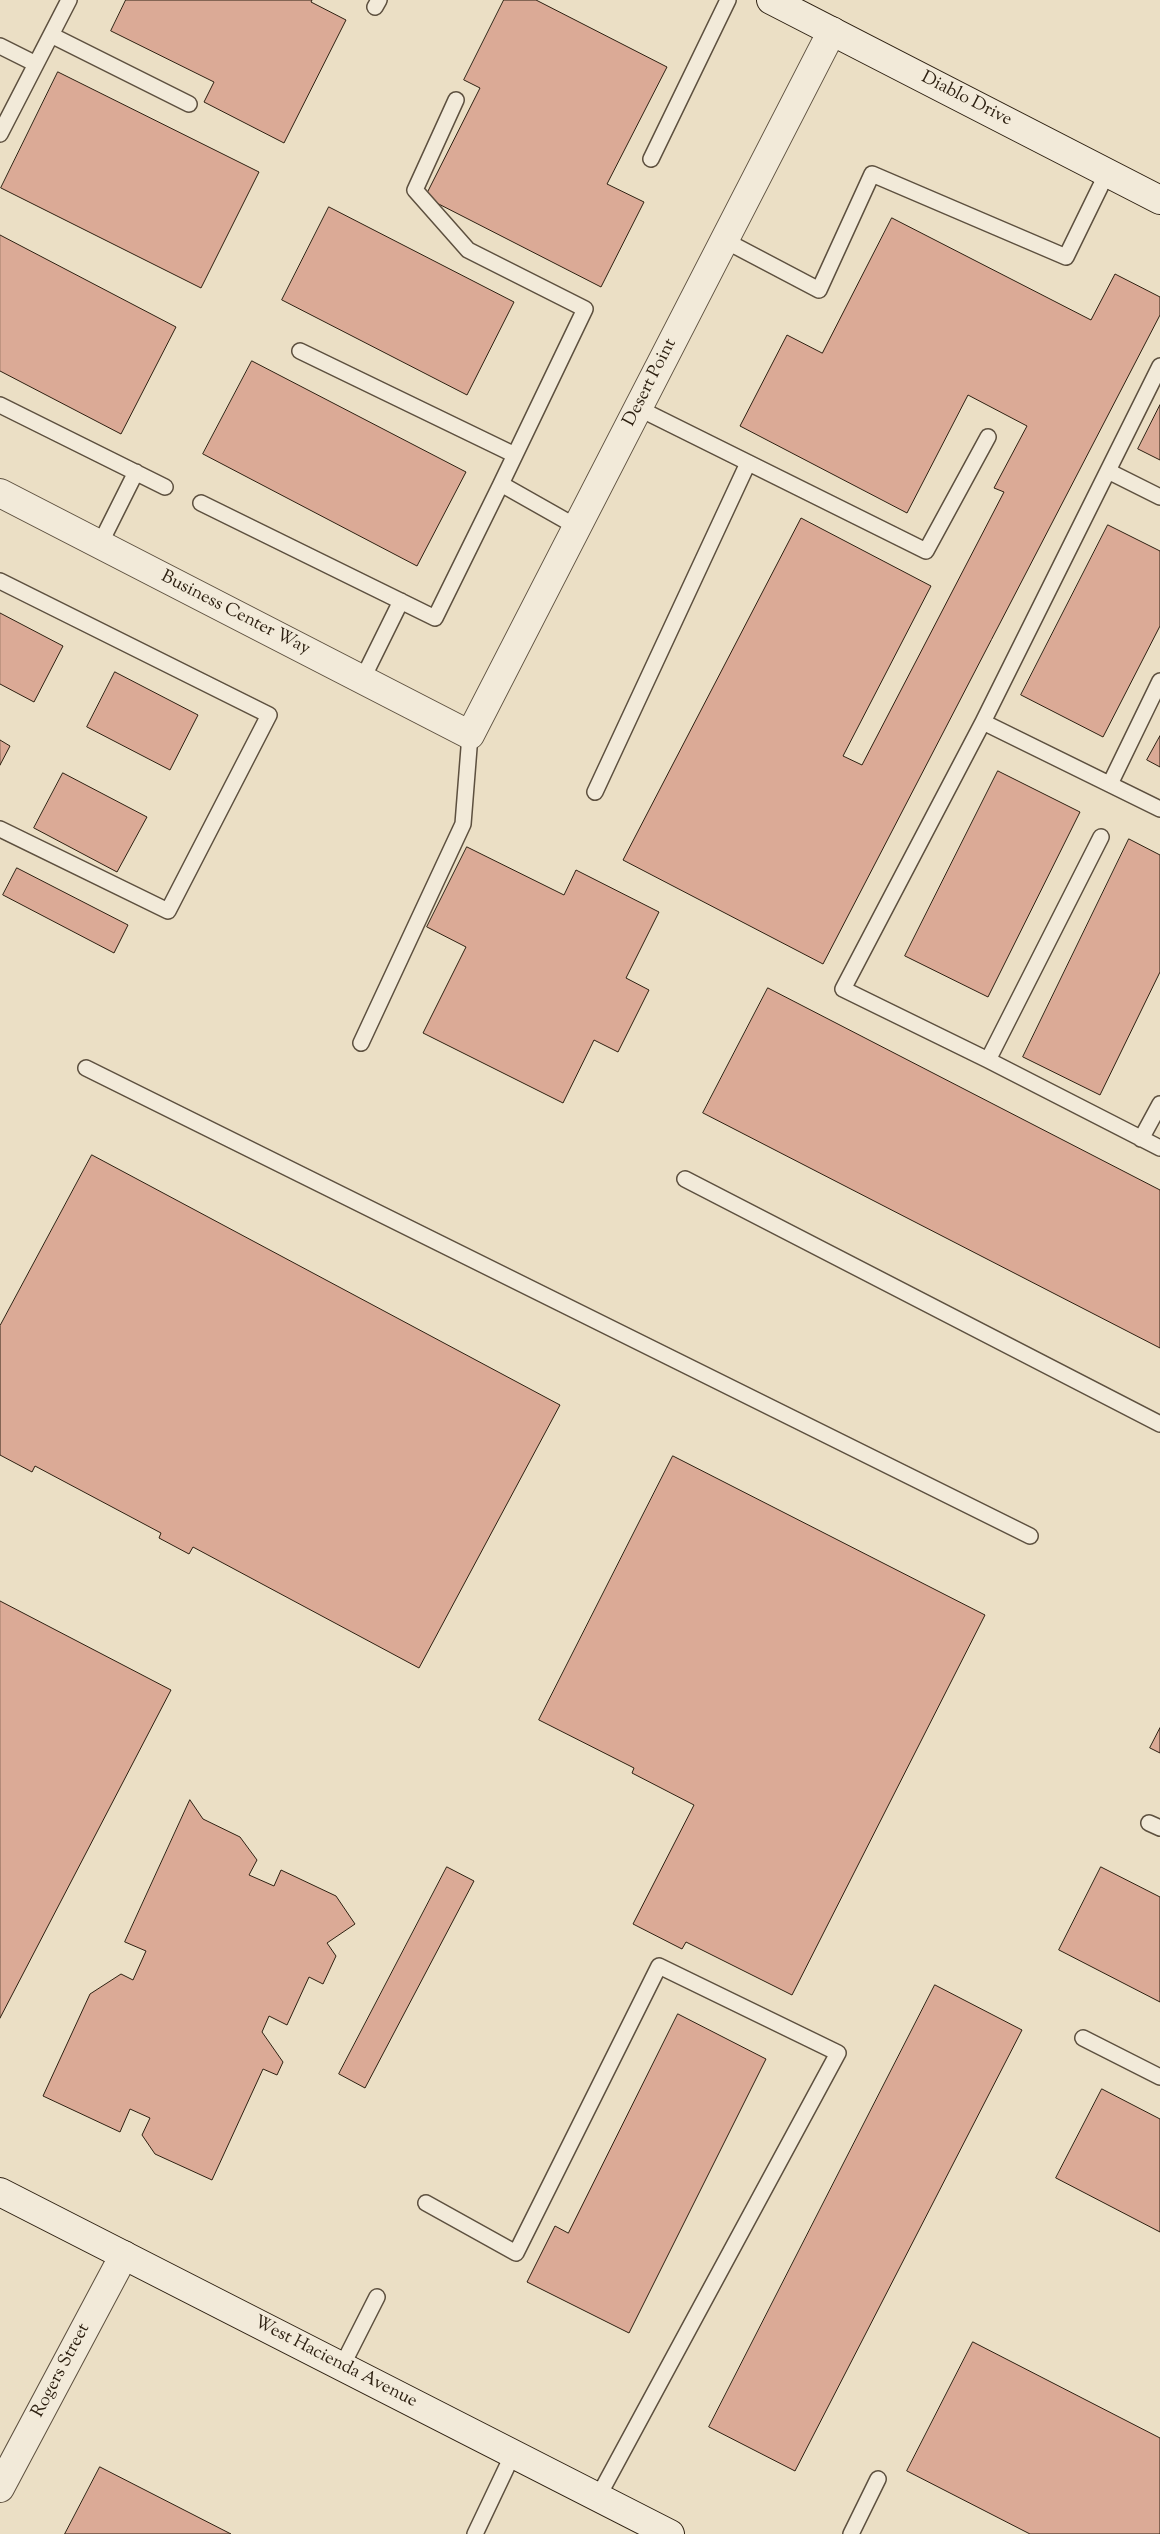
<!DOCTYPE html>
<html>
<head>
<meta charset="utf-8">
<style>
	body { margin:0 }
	canvas { display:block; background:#ebdfc5 }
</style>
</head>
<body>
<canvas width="1160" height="2534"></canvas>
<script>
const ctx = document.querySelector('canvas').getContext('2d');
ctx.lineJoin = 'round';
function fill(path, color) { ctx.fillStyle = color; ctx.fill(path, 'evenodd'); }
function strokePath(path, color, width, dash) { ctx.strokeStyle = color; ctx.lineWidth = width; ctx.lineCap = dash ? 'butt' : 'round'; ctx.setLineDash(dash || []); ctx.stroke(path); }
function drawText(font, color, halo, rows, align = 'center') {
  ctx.font = font + ' "Sorts Mill Goudy",serif'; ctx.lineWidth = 4; ctx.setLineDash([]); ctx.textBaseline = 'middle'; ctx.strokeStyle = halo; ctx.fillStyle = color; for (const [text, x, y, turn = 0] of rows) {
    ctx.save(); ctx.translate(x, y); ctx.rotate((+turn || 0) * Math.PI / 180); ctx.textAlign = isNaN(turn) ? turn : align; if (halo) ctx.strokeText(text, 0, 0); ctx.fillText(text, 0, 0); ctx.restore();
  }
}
const building = new Path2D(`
	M126,0H312L311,2L346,20L284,143L204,102L214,82L111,31Z
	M504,0H536L667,67L607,184L644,202L601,287L425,197L480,88L464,80Z
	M58,72L259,172L201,288L1,188Z
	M329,207L514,302L467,395L282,300Z
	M892,218L1091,320L1115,274L1160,297V315L823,964L623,860L801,518L931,586L843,756L862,765L1004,492L994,488L1027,426L968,395L907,513L740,426L787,335L822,353Z
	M0,235L176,327L121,434L0,371Z
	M252,361L466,472L417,566L203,454Z
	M1160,405V460L1138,449Z
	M1108,525L1160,551V626L1103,737L1021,695Z
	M0,613L63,646L34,702L0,684Z
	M115,672L198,715L170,770L87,727Z
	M1160,736V767L1147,760Z
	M0,740L10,746L0,765Z
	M998,771L1080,812L988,997L905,956Z
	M63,773L147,817L117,872L34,828Z
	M1129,839L1160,855V972L1100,1095L1023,1057Z
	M467,847L564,895L576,870L659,912L626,978L649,990L618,1052L594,1040L563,1103L423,1033L466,947L427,927Z
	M17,868L128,925L114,953L3,895Z
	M768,988L1160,1190V1348L703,1113Z
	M92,1155L560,1405L419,1668L193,1547L189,1554L159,1538L161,1533L35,1466L32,1472L0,1455V1326Z
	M673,1456L985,1615L792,1995L686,1942L682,1949L633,1924L694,1805L632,1773L634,1768L539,1720Z
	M0,1601L171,1690L0,2018Z
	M1160,1728V1753L1150,1748Z
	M190,1800L203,1819L240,1837L257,1860L249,1875L274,1886L281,1870L336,1896L355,1924L327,1943L336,1956L323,1984L309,1977L287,2025L269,2016L262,2032L283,2062L277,2075L263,2069L212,2180L155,2154L142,2135L150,2118L130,2109L120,2132L43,2096L90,1994L121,1974L133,1980L146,1951L125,1942Z
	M447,1867L474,1881L365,2088L339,2074Z
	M1101,1867L1160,1897V2002L1059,1950Z
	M935,1985L1022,2030L795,2471L709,2427Z
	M678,2014L766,2059L629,2333L527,2282L555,2226L568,2233Z
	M1102,2089L1160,2119V2232L1056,2178Z
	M973,2342L1160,2438V2534H1030L907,2471Z
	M100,2467L231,2534H65Z`);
fill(building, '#dbaa96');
strokePath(building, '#2e2112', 1);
const lane = new Path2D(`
	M375,7L379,0
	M51,35L189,104
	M0,46L36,64
	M456,100L415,190L468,250L585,309L501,484L577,527
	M0,134L69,0
	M651,159L728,0
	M724,240L819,290L872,174L1066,257L1107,173
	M300,351L515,455
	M1160,366L983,722L843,989L988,1060L1160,1148
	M0,405L165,487
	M638,408L926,551L988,437
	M1108,471L1160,497
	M201,503L435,618L501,484
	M100,544L136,472
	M0,581L269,715L168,911L0,829
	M362,680L401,601
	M983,722L1160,809
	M1110,784L1160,681
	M595,792L748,463
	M361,1043L463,824L470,735
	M988,1060L1101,837
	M86,1068L1030,1536
	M1141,1139L1160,1104
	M685,1179L1160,1424
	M1149,1823L1160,1828
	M1083,2038L1160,2077
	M426,2203L516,2253L659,1966L838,2053L598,2497
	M342,2366L377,2297
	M475,2534L513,2454
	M851,2534L878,2479`);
const street = new Path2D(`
	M0,493L470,735L832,31
	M0,2488L124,2255`);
const secondary = new Path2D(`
	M771,0L1160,200
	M0,2192L670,2534`);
strokePath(lane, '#5d503f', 18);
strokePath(street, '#5d503f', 30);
strokePath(secondary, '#2e2112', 30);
strokePath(lane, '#f2ead9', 15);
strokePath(street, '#f2ead9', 28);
strokePath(secondary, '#f2ead9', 28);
drawText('18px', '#2e2112', '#f2ead9', [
	["Diablo Drive",966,100,27],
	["Desert Point",651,383,-63],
	["Business Center Way",235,614,27],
	["West Hacienda Avenue",335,2363,27],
	["Rogers Street",62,2371,-62]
]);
</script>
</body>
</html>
